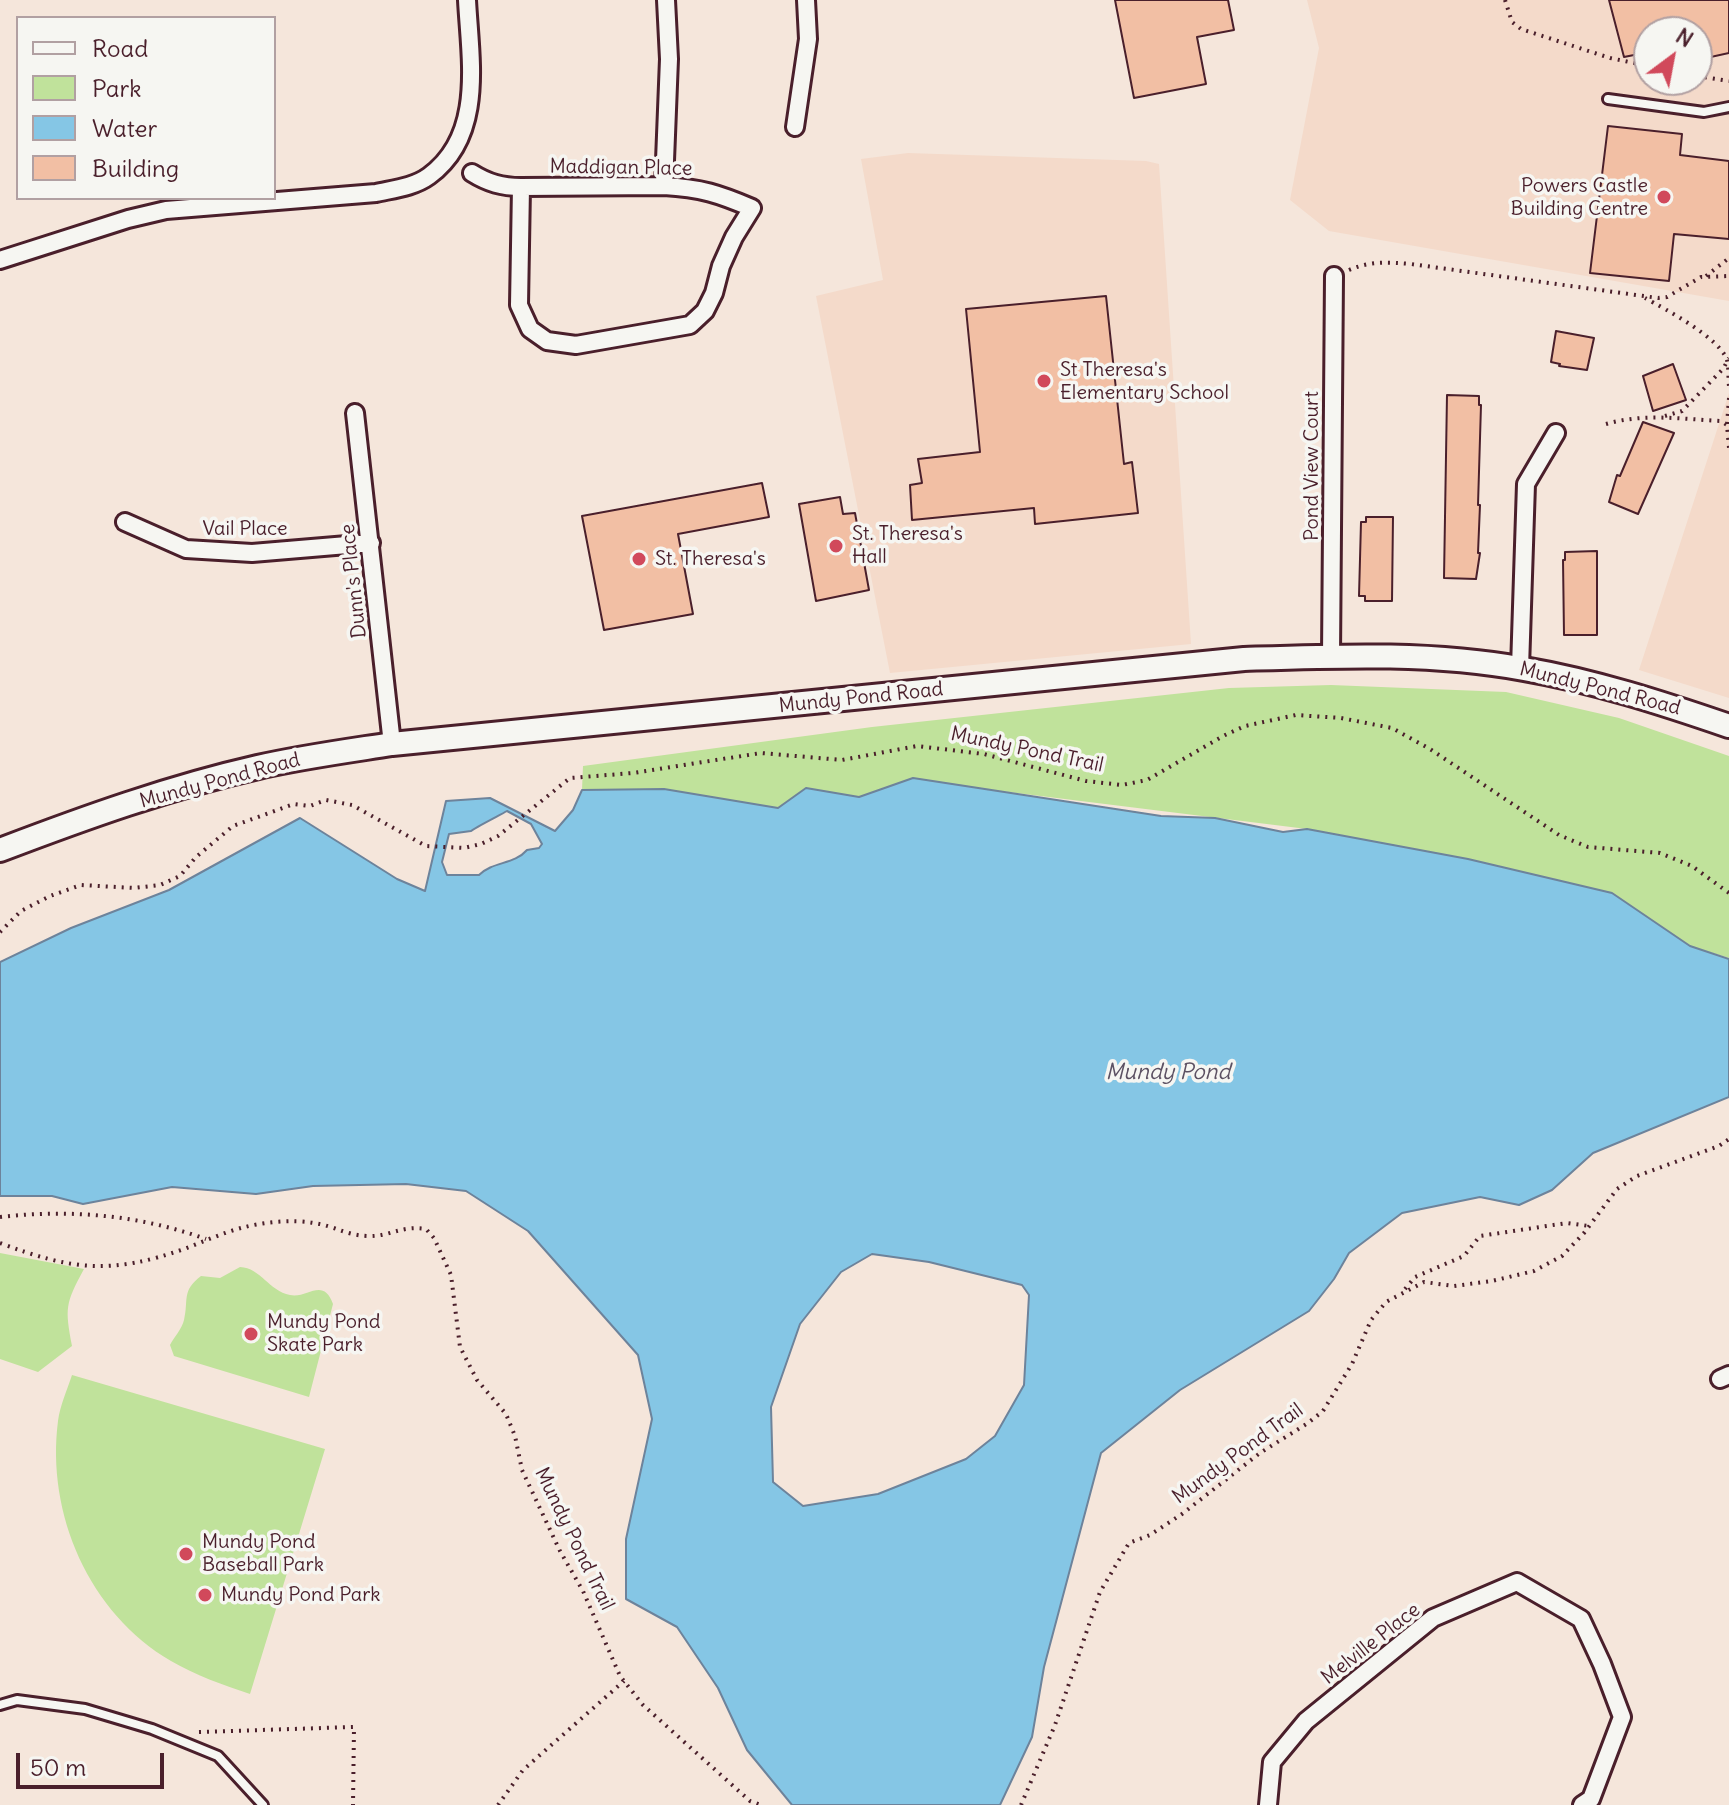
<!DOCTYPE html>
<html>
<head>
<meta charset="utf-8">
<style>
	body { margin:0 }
	#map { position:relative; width:1729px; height:1805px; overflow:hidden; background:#f5e6db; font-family:Delius,sans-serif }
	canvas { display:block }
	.legend { position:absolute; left:16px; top:16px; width:260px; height:184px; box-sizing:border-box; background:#f6f6f2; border:2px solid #b1a0a2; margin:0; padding:10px 14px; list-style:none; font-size:24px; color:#4a1f2b }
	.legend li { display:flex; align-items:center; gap:16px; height:40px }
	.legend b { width:40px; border:2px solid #b1a0a2 }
	.north { position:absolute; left:1633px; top:16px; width:80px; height:80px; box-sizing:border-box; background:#f6f6f2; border:2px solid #b1a0a2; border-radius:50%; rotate:32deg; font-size:22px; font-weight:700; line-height:32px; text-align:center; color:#4a1f2b }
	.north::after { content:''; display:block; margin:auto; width:28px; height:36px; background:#d1495b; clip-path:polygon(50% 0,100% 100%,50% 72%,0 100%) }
	.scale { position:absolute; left:16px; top:1753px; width:148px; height:36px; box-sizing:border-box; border:4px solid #4a1f2b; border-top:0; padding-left:10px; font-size:24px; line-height:28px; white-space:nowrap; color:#4a1f2b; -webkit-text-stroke:6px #f6f6f2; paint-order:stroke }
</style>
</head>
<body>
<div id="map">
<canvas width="1729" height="1805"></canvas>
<ul class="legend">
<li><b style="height:10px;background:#f6f6f2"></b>Road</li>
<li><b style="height:22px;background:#c0e29b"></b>Park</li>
<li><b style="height:22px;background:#85c6e5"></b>Water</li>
<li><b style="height:22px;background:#f2bfa4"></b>Building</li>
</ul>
<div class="north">N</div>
<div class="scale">50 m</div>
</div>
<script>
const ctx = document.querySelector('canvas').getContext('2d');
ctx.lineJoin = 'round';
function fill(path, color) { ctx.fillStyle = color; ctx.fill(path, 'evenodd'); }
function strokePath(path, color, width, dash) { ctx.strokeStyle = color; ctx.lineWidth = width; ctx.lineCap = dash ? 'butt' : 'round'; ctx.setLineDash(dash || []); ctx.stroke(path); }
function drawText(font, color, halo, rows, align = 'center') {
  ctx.font = font + ' Delius,sans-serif'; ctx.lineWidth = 7; ctx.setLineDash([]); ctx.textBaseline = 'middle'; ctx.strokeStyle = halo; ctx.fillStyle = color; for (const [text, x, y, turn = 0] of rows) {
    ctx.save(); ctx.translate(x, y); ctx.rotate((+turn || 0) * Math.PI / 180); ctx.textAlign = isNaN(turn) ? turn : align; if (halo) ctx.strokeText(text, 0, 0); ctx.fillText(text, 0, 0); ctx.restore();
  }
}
fill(new Path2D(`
	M1307,0H1729V301L1329,231L1290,200L1319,48ZM1649,32H1697V80H1649Z
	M908,153L1146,161L1159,164L1191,644L890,673L816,296L883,280L861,159Z
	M1729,393V698L1639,670Z`), '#f4daca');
fill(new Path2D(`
	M1331,685L1506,692L1619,718L1729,756V958L1690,946L1602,891L1307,829L984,789L913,778L859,797L806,788L778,809L664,789L582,790L583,766L872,727L1229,688Z
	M0,1253L84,1269C65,1304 65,1308 72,1346L38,1372L0,1359Z
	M240,1267C261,1268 269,1291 290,1295C307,1299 323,1276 333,1304L309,1397L174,1356L170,1345C174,1337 182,1329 184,1320C189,1300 181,1291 201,1276L220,1278Z
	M72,1375L325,1449L250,1694C223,1685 195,1675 171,1661C89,1613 46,1514 58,1421C60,1406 67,1390 72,1375Z`), '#c0e29b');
const water = new Path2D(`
	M913,778L1161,816L1215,818L1283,832L1307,829L1468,859L1612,893L1690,946L1729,959V1097L1593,1153L1552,1190L1519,1205L1480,1197L1402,1213L1349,1253L1334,1279L1309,1311L1180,1390L1101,1453L1044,1667L1032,1737L1000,1805H792L747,1750L718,1688L677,1627L626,1599V1539L652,1419L638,1355L528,1231L466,1191L406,1184L313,1186L256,1194L172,1187L83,1204L52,1196H0V962L71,928L169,890L300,818L397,879L425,891L446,801L490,798L555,831L573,810L582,790L664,789L778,808L806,788L859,797ZM507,811L531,824L542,844L539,848L527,850C514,865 493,861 479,875H447L442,862L449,834L471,831C474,828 500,815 507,811ZM872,1254L929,1262L1022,1285L1029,1295L1024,1385L995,1436L966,1459L878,1494L803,1506L773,1482L771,1407L800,1324L841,1272Z`);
fill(water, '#85c6e5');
strokePath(water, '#6d839b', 2);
const building = new Path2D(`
	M1115,0H1228L1234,30L1197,37L1206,84L1134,98Z
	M1609,0H1729V53L1697,60V32H1649V52L1624,57Z
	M1608,126L1682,134L1680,155L1729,161V239L1674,234L1669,281L1590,273Z
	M1106,296L1124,464L1132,462L1138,513L1035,524L1034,508L912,520L910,485L922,483L918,459L980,452L966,309Z
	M1556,331L1594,338L1587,370L1559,366L1560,364L1551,362Z
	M1673,364L1686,400L1653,411L1643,376Z
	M1447,395L1479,396V405H1481L1478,505H1480L1478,553H1480L1476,579L1444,578Z
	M1643,422L1674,433L1638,514L1609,502L1617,475L1620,476Z
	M762,483L769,517L678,534L693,614L604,630L582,516Z
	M840,497L843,514L855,513L869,590L816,601L799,504Z
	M1366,517H1393L1392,601H1365V596H1359L1361,522H1366Z
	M1597,551V635H1564L1563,560H1565V552Z`);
fill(building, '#f2bfa4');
strokePath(building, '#4a1f2b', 2);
const lane = new Path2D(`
	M1608,99L1704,112L1729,107
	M0,1705L17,1700L85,1709L152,1729L218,1756L263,1805`);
const street = new Path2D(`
	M795,127L808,39L806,0
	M472,173C488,183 502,187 521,187L664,186C701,188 719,194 752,208L734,237L721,266L714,293L705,311L690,325L576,345L547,341L530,329L519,305L521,187
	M664,186L669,59L666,0
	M0,260L128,219L166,210L376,193C394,189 414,187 429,176C485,135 470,59 467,0
	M355,413L392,744
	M125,522L186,549L252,553L371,543
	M1331,656L1334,276
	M1520,668L1526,484L1556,433
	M1720,1379L1729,1375
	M1268,1805L1272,1762L1306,1721L1433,1618L1517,1582L1581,1619L1602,1664L1622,1717L1591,1799L1582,1805`);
const secondary = new Path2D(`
	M0,850C84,818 170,787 258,767C302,757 347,751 392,744L1244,659C1337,656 1432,652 1524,669C1594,681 1662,703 1729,726`);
strokePath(lane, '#4a1f2b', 14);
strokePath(street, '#4a1f2b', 22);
strokePath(secondary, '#4a1f2b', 28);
strokePath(new Path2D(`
	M1505,0L1512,22L1521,29L1610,58L1649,66
	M1697,76L1729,81
	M1349,270C1370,261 1388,262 1411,264L1658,298L1667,297L1701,277L1729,276
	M1706,276L1729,258
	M1645,298C1665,309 1720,338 1727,360C1729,368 1728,378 1729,386
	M1729,398L1727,425L1729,448
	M1665,416L1682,411L1723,369L1729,358
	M1606,424C1644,413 1682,419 1721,421L1727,425
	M0,932L21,911L50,896L81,885L134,888L160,885L180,876L196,857L233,826L294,804L310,806L326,800L352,805L426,846L464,848L481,844L498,836L570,778L633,773L761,753L842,760L917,746L984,754L1086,781L1122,785L1147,780L1223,736L1245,726L1296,715L1341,718L1392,728L1430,749L1559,835L1588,847L1660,853L1692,866L1729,893
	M0,1217C71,1209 139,1215 206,1239
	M0,1243C72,1270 110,1275 184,1249C203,1242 222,1233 241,1228C263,1222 292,1219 314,1223C335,1226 345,1235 367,1236C390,1237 401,1225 426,1229L434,1238L451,1275L460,1347L477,1380L506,1414L515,1436L522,1470L560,1551L583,1591L620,1676L643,1705L750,1801L761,1805
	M1405,1289L1415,1277L1464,1256L1480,1236L1567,1223L1589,1226
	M199,1732L354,1727L353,1805
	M498,1805L523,1770L624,1681
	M1021,1805L1055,1725L1100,1592L1129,1543L1150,1535L1182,1514L1260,1453L1308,1423L1323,1411L1352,1364L1371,1320L1386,1302L1424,1282L1454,1286L1492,1281L1534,1271L1562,1256L1584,1233L1617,1189L1637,1176L1719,1146L1729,1139`), '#4a1f2b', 4, [2, 6]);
strokePath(lane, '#f6f6f2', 8);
strokePath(street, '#f6f6f2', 16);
strokePath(secondary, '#f6f6f2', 22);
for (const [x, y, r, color] of [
	[1664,197,8,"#d1495b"],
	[1044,381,8,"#d1495b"],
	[836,546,8,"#d1495b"],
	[639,559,8,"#d1495b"],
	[251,1334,8,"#d1495b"],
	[186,1554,8,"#d1495b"],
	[205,1595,8,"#d1495b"]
]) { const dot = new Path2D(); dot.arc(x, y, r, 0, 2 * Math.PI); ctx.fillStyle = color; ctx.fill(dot); strokePath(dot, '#f6f6f2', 3); }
drawText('20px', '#4a1f2b', '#f6f6f2', [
	["Maddigan Place",621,168,1],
	["Pond View Court",1312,466,-90],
	["Vail Place",245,529],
	["Dunn's Place",354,581,-96],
	["Mundy Pond Road",1600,689,14],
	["Mundy Pond Road",861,698,-6],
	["Mundy Pond Trail",1027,750,12],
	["Mundy Pond Road",220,781,-15],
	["Mundy Pond Trail",1238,1454,-36],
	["Mundy Pond Trail",574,1539,64],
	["Melville Place",1371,1644,-38]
]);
drawText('20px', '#4a1f2b', '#f6f6f2', [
	["Powers Castle",1648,186,"right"],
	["Building Centre",1648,209,"right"],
	["St Theresa's",1060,370],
	["Elementary School",1060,393],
	["St. Theresa's",852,534],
	["Hall",852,557],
	["St. Theresa's",655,559],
	["Mundy Pond",267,1322],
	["Skate Park",267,1345],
	["Mundy Pond",202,1542],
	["Baseball Park",202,1565],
	["Mundy Pond Park",221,1595]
], 'left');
drawText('italic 22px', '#5c5163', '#f6f6f2', [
	["Mundy Pond",1168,1073]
]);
</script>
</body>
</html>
